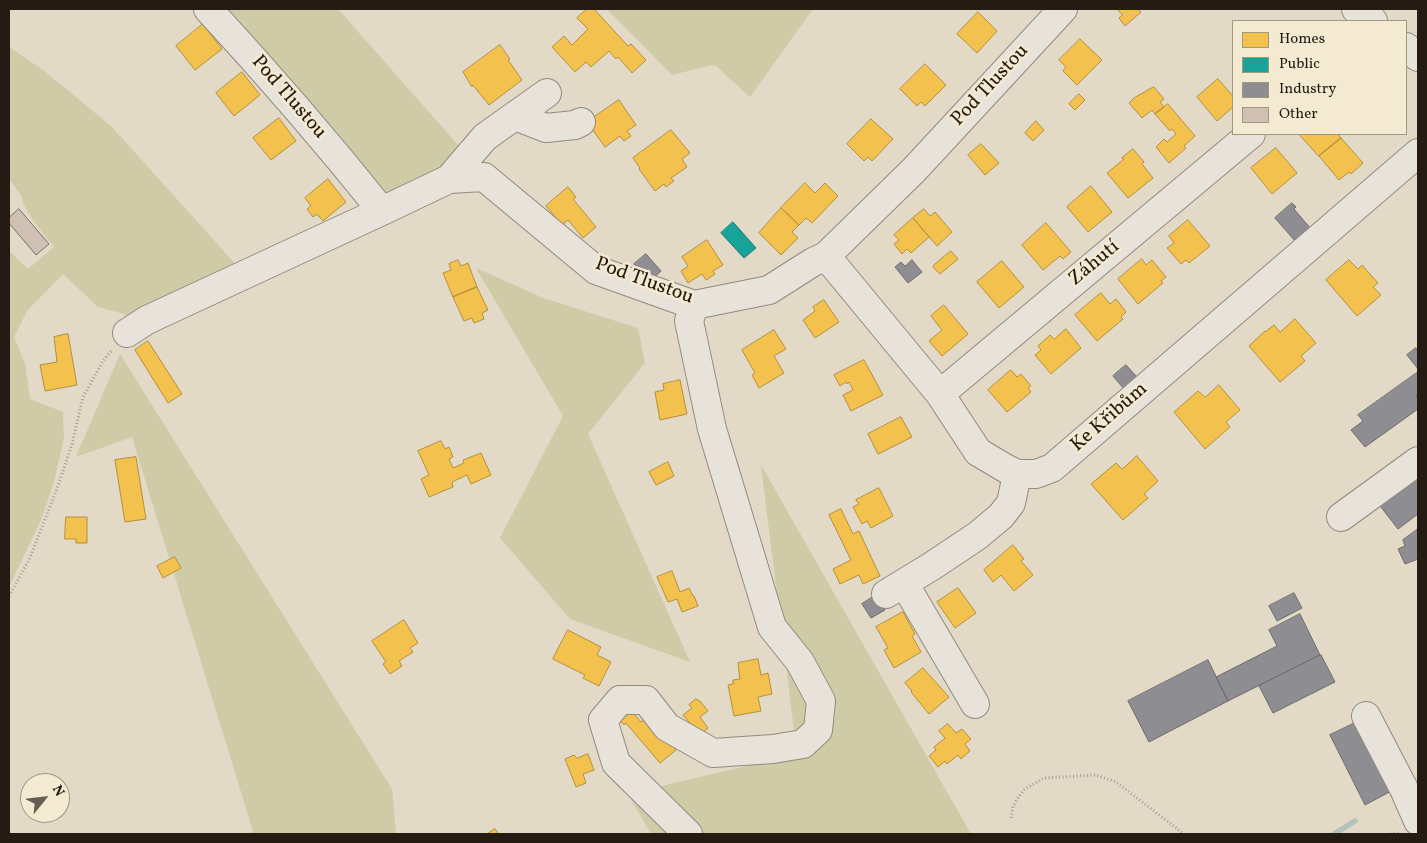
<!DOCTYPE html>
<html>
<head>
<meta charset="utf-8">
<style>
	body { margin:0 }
	#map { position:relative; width:1427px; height:843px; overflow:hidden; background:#e2d9c6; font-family:Vollkorn,serif }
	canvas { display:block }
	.frame { position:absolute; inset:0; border:10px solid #251b12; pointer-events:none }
	.legend { position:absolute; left:1232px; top:20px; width:175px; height:115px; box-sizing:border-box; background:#f4ead2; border:1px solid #a19785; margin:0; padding:6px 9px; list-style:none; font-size:15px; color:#251b12 }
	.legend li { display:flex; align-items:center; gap:10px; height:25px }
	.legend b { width:25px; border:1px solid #a19785 }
	.north { position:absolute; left:20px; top:773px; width:50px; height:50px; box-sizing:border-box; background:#f4ead2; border:1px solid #a19785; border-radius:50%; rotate:61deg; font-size:14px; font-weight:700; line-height:20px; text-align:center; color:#251b12 }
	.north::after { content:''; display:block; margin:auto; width:18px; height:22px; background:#675e51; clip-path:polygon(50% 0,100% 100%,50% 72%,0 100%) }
</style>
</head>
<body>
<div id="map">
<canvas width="1427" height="843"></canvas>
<div class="frame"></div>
<ul class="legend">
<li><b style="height:14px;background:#f2c14e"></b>Homes</li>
<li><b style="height:14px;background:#17a398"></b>Public</li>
<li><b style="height:14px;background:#8d8d92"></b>Industry</li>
<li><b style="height:14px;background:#cfc0b3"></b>Other</li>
</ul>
<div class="north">N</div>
</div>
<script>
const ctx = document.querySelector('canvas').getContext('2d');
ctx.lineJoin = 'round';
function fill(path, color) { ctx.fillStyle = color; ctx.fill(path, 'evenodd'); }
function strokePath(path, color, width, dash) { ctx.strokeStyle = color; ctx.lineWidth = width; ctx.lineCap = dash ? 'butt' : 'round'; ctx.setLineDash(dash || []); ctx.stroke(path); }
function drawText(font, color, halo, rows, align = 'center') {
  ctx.font = font + ' Vollkorn,serif'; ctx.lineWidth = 5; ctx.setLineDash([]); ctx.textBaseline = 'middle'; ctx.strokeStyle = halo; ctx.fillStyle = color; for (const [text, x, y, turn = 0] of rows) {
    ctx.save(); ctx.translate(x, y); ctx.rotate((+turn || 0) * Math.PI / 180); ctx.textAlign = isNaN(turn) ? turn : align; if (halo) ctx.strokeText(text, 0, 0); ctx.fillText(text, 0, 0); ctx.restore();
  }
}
fill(new Path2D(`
	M219,9H338L466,154L447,175L379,195Z
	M607,9H813L750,97L716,66L712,65L672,75Z
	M9,47L43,70L111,126L238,267L138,320L124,314L98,307L63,274L27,311L14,337L25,363L30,399L63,412L64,438L54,482L41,520L9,587V251L28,269L54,247L34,222L24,205L21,195L9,179Z
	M476,268L543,298L638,328L645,363L588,434L690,662L570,619L500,538L563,416Z
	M120,354L392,789L396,834H247L253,831L132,437L76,457Z
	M761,465L971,834H651L628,794L797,754Z`), '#cecba6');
const homes = new Path2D(`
	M587,9H594L628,46L631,44L646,60L632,73L618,57L616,59L609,51L591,67L586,62L575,72L552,47L564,36L572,45L588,29L577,18Z
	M1117,9H1138L1141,12L1125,26L1119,18L1122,15Z
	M978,12L997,31L977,53L957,34Z
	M203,24L222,49L195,70L176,46Z
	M1080,39L1102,60L1077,85L1063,71L1066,67L1059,60Z
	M500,45L510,59L508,60L522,80L489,105L473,85L472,87L463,72Z
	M925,64L946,85L925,106L921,102L917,106L900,89Z
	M242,72L260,95L234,116L216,93Z
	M1218,79L1233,96V107L1217,121L1197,97Z
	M1154,87L1164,99L1160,102L1164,107L1155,114L1152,110L1142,118L1129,103L1134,98Z
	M1079,94L1085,100L1075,110L1069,104Z
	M619,100L636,125L627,131L631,136L624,141L620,136L605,147L587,122Z
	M1168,104L1195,136L1184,146L1186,148L1169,163L1156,147L1164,139L1167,142L1176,134L1172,129L1170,131L1155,114Z
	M279,118L296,141L271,160L253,138Z
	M871,119L893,139L872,161L868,157L864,161L847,144Z
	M1036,121L1044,130L1033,141L1025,133Z
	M671,130L690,153L682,159L687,167L671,178L674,181L666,187L664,184L655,191L639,169L640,168L633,158Z
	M1299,134H1338L1341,138L1319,156Z
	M1341,138L1363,163L1351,174L1349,172L1339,180L1319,156Z
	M981,144L999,163L985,175L968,155Z
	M1276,148L1297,173L1272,194L1251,168Z
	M1133,149L1144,162L1142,164L1153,178L1128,198L1107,173L1124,159L1122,158Z
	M328,179L346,202L323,221L317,214L313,217L307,209L311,206L305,198Z
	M805,183L815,193L825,183L838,196L812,223L806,218L799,225L781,208Z
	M1091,186L1112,212L1088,232L1067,207Z
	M568,187L576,197L573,199L596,227L583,238L568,220L562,225L546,206Z
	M781,208L799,225L792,232L798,238L781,255L759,233Z
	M924,209L930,216L935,212L952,232L937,246L913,218Z
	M913,218L929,237L911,253L907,249L902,254L894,244L899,240L894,235Z
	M1188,220L1210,246L1189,263L1186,260L1181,264L1167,248L1174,243L1169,236Z
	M1046,223L1071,252L1063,259L1060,256L1043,270L1022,245Z
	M707,240L723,265L713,271L715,274L706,280L702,274L688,283L681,271L688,266L682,257Z
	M951,251L958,259L940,274L933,267L934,265Z
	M1142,259L1146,265L1152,260L1166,277L1161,281L1163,283L1138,304L1118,279Z
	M458,260L461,266L468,263L477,287L453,297L443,273L451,270L449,264Z
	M1349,260L1358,269L1362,265L1378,283L1373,287L1381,295L1357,316L1326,280Z
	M1002,261L1024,287L999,308L977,282Z
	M477,287L488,310L482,313L484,319L474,323L472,318L464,321L453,297Z
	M1101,293L1110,304L1116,299L1126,312L1121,317L1123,319L1097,341L1075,315Z
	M824,300L839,322L815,338L803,320L815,311L813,307Z
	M944,305L968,334L942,356L929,341L942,330L931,316Z
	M1295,319L1316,343L1301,356L1305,361L1280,382L1249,346L1265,331V332L1274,325L1280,332Z
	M1066,329L1081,348L1051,374L1035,355L1041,350L1038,346L1050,335L1054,339Z
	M774,330L786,349L774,356L784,373L759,388L752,375L755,373L742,350Z
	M68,334L77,385L45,391L40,365L57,362L54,337Z
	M148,341L182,394L168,403L135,350Z
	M864,360L883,395L851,411L843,395L853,390L849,382L847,384L846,382L840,386L834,375Z
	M1011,370L1017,377L1021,374L1031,386L1028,388L1031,392L1007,412L988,390Z
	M680,380L687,414L660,420L655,392L664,390L663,384Z
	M1219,385L1240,410L1226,422L1230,427L1205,449L1174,412L1198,391L1205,397Z
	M901,417L912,437L878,454L868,434Z
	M441,441L445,449L449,447L453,457L449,459L453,468L464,463L463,460L481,453L491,475L471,484L467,475L452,482L453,487L429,497L421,479L429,475L418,451Z
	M1137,456L1158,481L1144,494L1148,498L1123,520L1091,484L1116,463L1122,469Z
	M136,457L146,519L125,522L115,460Z
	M668,462L674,476L656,485L649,472Z
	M879,488L893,516L871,528L867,521L862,524L853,507L859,504L856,500Z
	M841,509L853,534L859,531L880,576L863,584L859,575L840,584L833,569L851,560L829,515Z
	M66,517H87V543H76V539H65Z
	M1013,545L1024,559L1021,561L1033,575L1014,591L1001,575L993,582L984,570Z
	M175,557L181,568L163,578L157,566Z
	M672,571L680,592L689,588L693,596H694L698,606L682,612L677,599L668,602L657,577Z
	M958,588L976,613L955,628L937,602Z
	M903,612L915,634L912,636L921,652L894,668L884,650L888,648L876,627Z
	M404,620L418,643L410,648L413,652L399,661L402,666L390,674L383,664L386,662L372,641Z
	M568,630L601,647L597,655L611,662L599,686L583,678L585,675L553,659Z
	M758,659L761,675L768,673L772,694L758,697L761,711L734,716L728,685L733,684V680L740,679L738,663Z
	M923,668L949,697L929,714L911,692L912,691L905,683Z
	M696,699L700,701L708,711L700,717L708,728L700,735L683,715L692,708L689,705Z
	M625,703L641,722L648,716L676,750L660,763L626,723L624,725L614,713Z
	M948,724L956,733L962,729L971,739L965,744L970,751L961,759L958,755L947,764L945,761L938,767L929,756L936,750L934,747L945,738L939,731Z
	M588,754L594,770L583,774L586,783L576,787L565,759L574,755L577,758Z
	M495,829L499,834H487Z`);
fill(homes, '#f2c14e');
strokePath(homes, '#b48f3c', 1);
const public = new Path2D(`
	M733,222L756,248L744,258L721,233Z`);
fill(public, '#17a398');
strokePath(public, '#1b7a70', 1);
const industry = new Path2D(`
	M1292,203L1296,207L1294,209L1311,229L1296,242L1275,218Z
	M646,254L661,271L649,282L634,264Z
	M912,260L922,272L908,283L895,267L901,262L905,266Z
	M1416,348L1418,351V369L1407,355Z
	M1126,365L1138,378L1124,389L1113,376Z
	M1418,372V394L1416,396L1418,399V409L1365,447L1351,430L1363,421L1358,415Z
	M1418,470V514L1398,529L1377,502Z
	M1418,529V559L1405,564L1398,549L1405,546L1403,540Z
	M1294,593L1302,608L1277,621L1269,606Z
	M876,595L885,610L871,618L862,604Z
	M1300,614L1320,655L1228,701L1216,677L1277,646L1269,630Z
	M1321,655L1335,682L1273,713L1259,686Z
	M1208,660L1228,701L1149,742L1128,701Z
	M1357,722L1395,789L1365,805L1330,735Z`);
fill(industry, '#8d8d92');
strokePath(industry, '#6e6b6c', 1);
strokePath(new Path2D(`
	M1334,834L1355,821`), '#b1c3bc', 5.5);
const building = new Path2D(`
	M19,209L49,244L36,255L9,223V218Z`);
fill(building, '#cfc0b3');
strokePath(building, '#777066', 1);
const minor = new Path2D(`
	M208,9C268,74 326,141 382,211L449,179L484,177L596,270L694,305L769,290L813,262L826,256L914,170L1063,9
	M1356,9L1373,21
	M1406,47L1418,57
	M515,116L546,128L575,125L581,122
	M449,179L485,137L547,93
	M826,256L940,394L978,452L1005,468L1017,474H1036L1052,468L1418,153
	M127,333L147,320L382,211
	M940,394L1251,134
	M1341,517L1418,461
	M904,583L975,704
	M886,594L932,566L977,536L1001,516L1011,503L1017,474
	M1366,716L1404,789L1418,821
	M688,834L616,763L603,720L620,700H646L667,727L713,753L773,749L803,744L818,730L821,701L800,662L772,627L712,429L689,321L694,305`);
strokePath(minor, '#918a7f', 30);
strokePath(new Path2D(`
	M9,596L29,560L58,486L72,444L83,397L103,361L112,350
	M1011,818L1013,807L1017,799L1025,789L1044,778L1096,775L1116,782L1184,834
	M1391,834L1400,833`), '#a39e96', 3, [1, 2.5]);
strokePath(minor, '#e8e3da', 28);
drawText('20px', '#251b12', '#f4ead2', [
	["Pod Tlustou",991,86,-47],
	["Pod Tlustou",288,98,49],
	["Záhutí",1095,264,-40],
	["Pod Tlustou",644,282,20],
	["Ke Křibům",1110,418,-41]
]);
</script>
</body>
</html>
